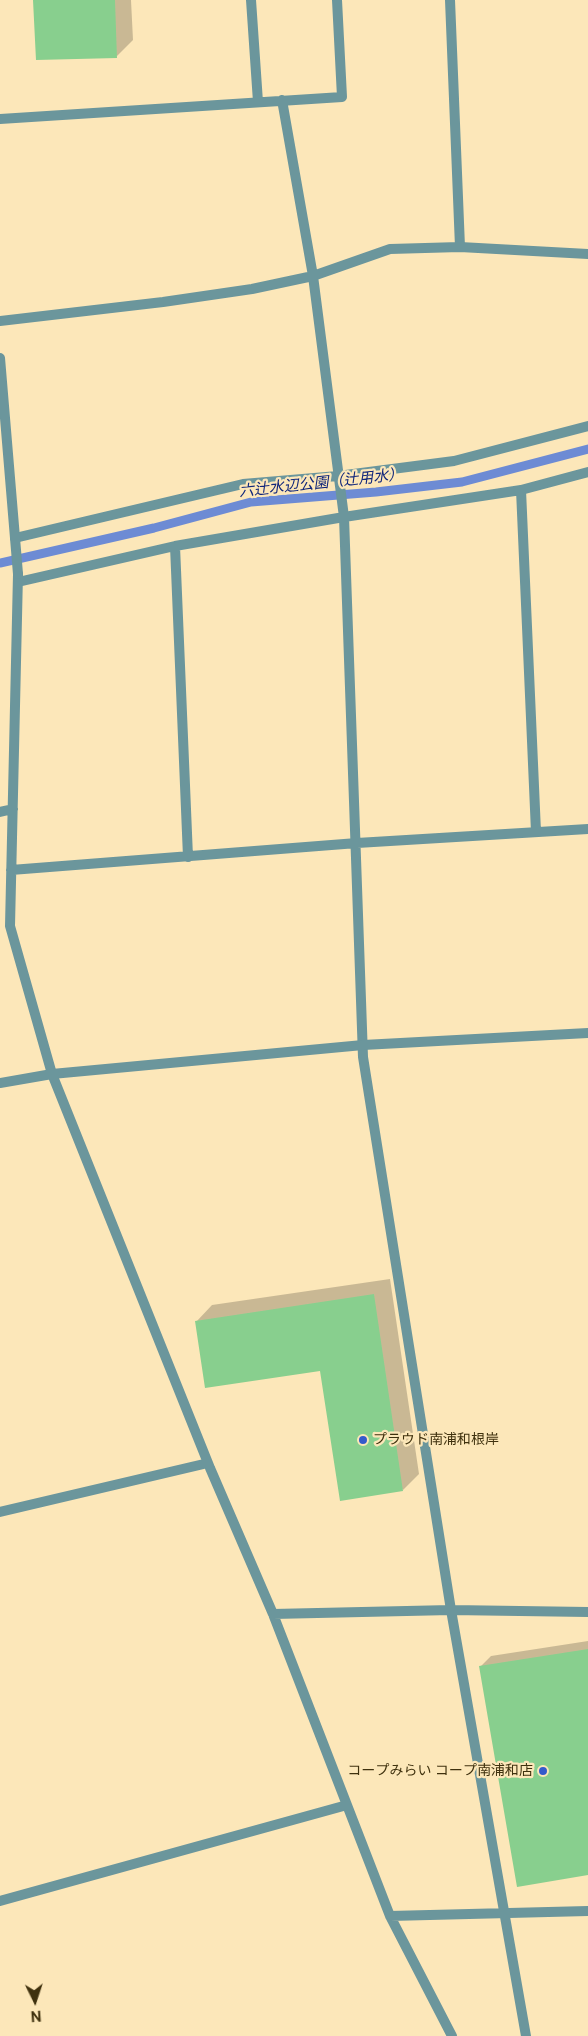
<!DOCTYPE html>
<html>
<head>
<meta charset="utf-8">
<style>
	body { margin:0 }
	#map { position:relative; width:588px; height:2036px; overflow:hidden; background:#fce7b9; font-family:"Public Sans",sans-serif }
	canvas { display:block }
	.north { position:absolute; left:10px; top:1976px; width:50px; height:50px; -webkit-text-stroke:4px #fce7b9; paint-order:stroke; rotate:176deg; font-size:14px; font-weight:700; line-height:20px; text-align:center; color:#3f310e }
	.north::after { content:''; display:block; margin:auto; width:18px; height:22px; background:#3f310e; clip-path:polygon(50% 0,100% 100%,50% 72%,0 100%) }
</style>
</head>
<body>
<div id="map">
<canvas width="588" height="2036"></canvas>
<div class="north">N</div>
</div>
<script>
const ctx = document.querySelector('canvas').getContext('2d');
ctx.lineJoin = 'round';
function fill(path, color) { ctx.fillStyle = color; ctx.fill(path, 'evenodd'); }
function strokePath(path, color, width, dash) { ctx.strokeStyle = color; ctx.lineWidth = width; ctx.lineCap = dash ? 'butt' : 'round'; ctx.setLineDash(dash || []); ctx.stroke(path); }
function drawText(font, color, halo, rows, align = 'center') {
  ctx.font = font + ' "Public Sans","Noto Sans JP",sans-serif'; ctx.lineWidth = 4.5; ctx.setLineDash([]); ctx.textBaseline = 'middle'; ctx.strokeStyle = halo; ctx.fillStyle = color; for (const [text, x, y, turn = 0] of rows) {
    ctx.save(); ctx.translate(x, y); ctx.rotate((+turn || 0) * Math.PI / 180); ctx.textAlign = isNaN(turn) ? turn : align; if (halo) ctx.strokeText(text, 0, 0); ctx.fillText(text, 0, 0); ctx.restore();
  }
}
fill(new Path2D(`
	M35,0H131L133,40L117,56Z
	M390,1279L419,1474L403,1490L321,1370L196,1322L212,1305Z
	M588,1641V1874L480,1667L491,1656Z`), '#0003');
strokePath(new Path2D(`
	M0,563L154,528L251,502L376,492L462,482L588,449`), '#6d8bd4', 9);
fill(new Path2D(`
	M33,0H115L117,58L36,60Z
	M374,1294L403,1491L340,1501L320,1371L205,1388L195,1321Z
	M588,1649V1875L517,1887L479,1666Z`), '#88cf8e');
strokePath(new Path2D(`
	M251,0L258,102
	M450,0L460,247
	M282,100L313,276L344,517L363,1057L451,1610L526,2036
	M0,119L342,97L337,0
	M0,321L163,302L252,289L313,276L390,249L460,247L588,254
	M521,490L536,832
	M15,538L243,484L338,476L454,461L588,426
	M175,546L188,857
	M18,574L10,926L52,1074L210,1468L273,1614L390,1916L452,2036
	M18,582L175,546L344,517L521,490L588,472
	M0,812L13,809
	M11,870L357,843L588,829
	M0,1512L208,1463
	M273,1614L451,1610L588,1612
	M0,1901L347,1805
	M390,1916L588,1911`), '#6b969c', 10);
strokePath(new Path2D(`
	M0,358L18,574
	M0,1083L52,1074L363,1045L588,1033`), '#6b969c', 10);
for (const [x, y, r, color] of [
	[363,1440,5,"#355acb"],
	[543,1771,5,"#355acb"]
]) { const dot = new Path2D(); dot.arc(x, y, r, 0, 2 * Math.PI); ctx.fillStyle = color; ctx.fill(dot); strokePath(dot, '#fce7b9', 2); }
drawText('14px', '#3f310e', '#fce7b9', [
	["プラウド南浦和根岸",373,1440],
	["コープみらい コープ南浦和店",533,1771,"right"]
], 'left');
drawText('italic 15px', '#10267b', '#fce7b9', [
	["六辻水辺公園（辻用水）",321,483,-6]
]);
</script>
</body>
</html>
